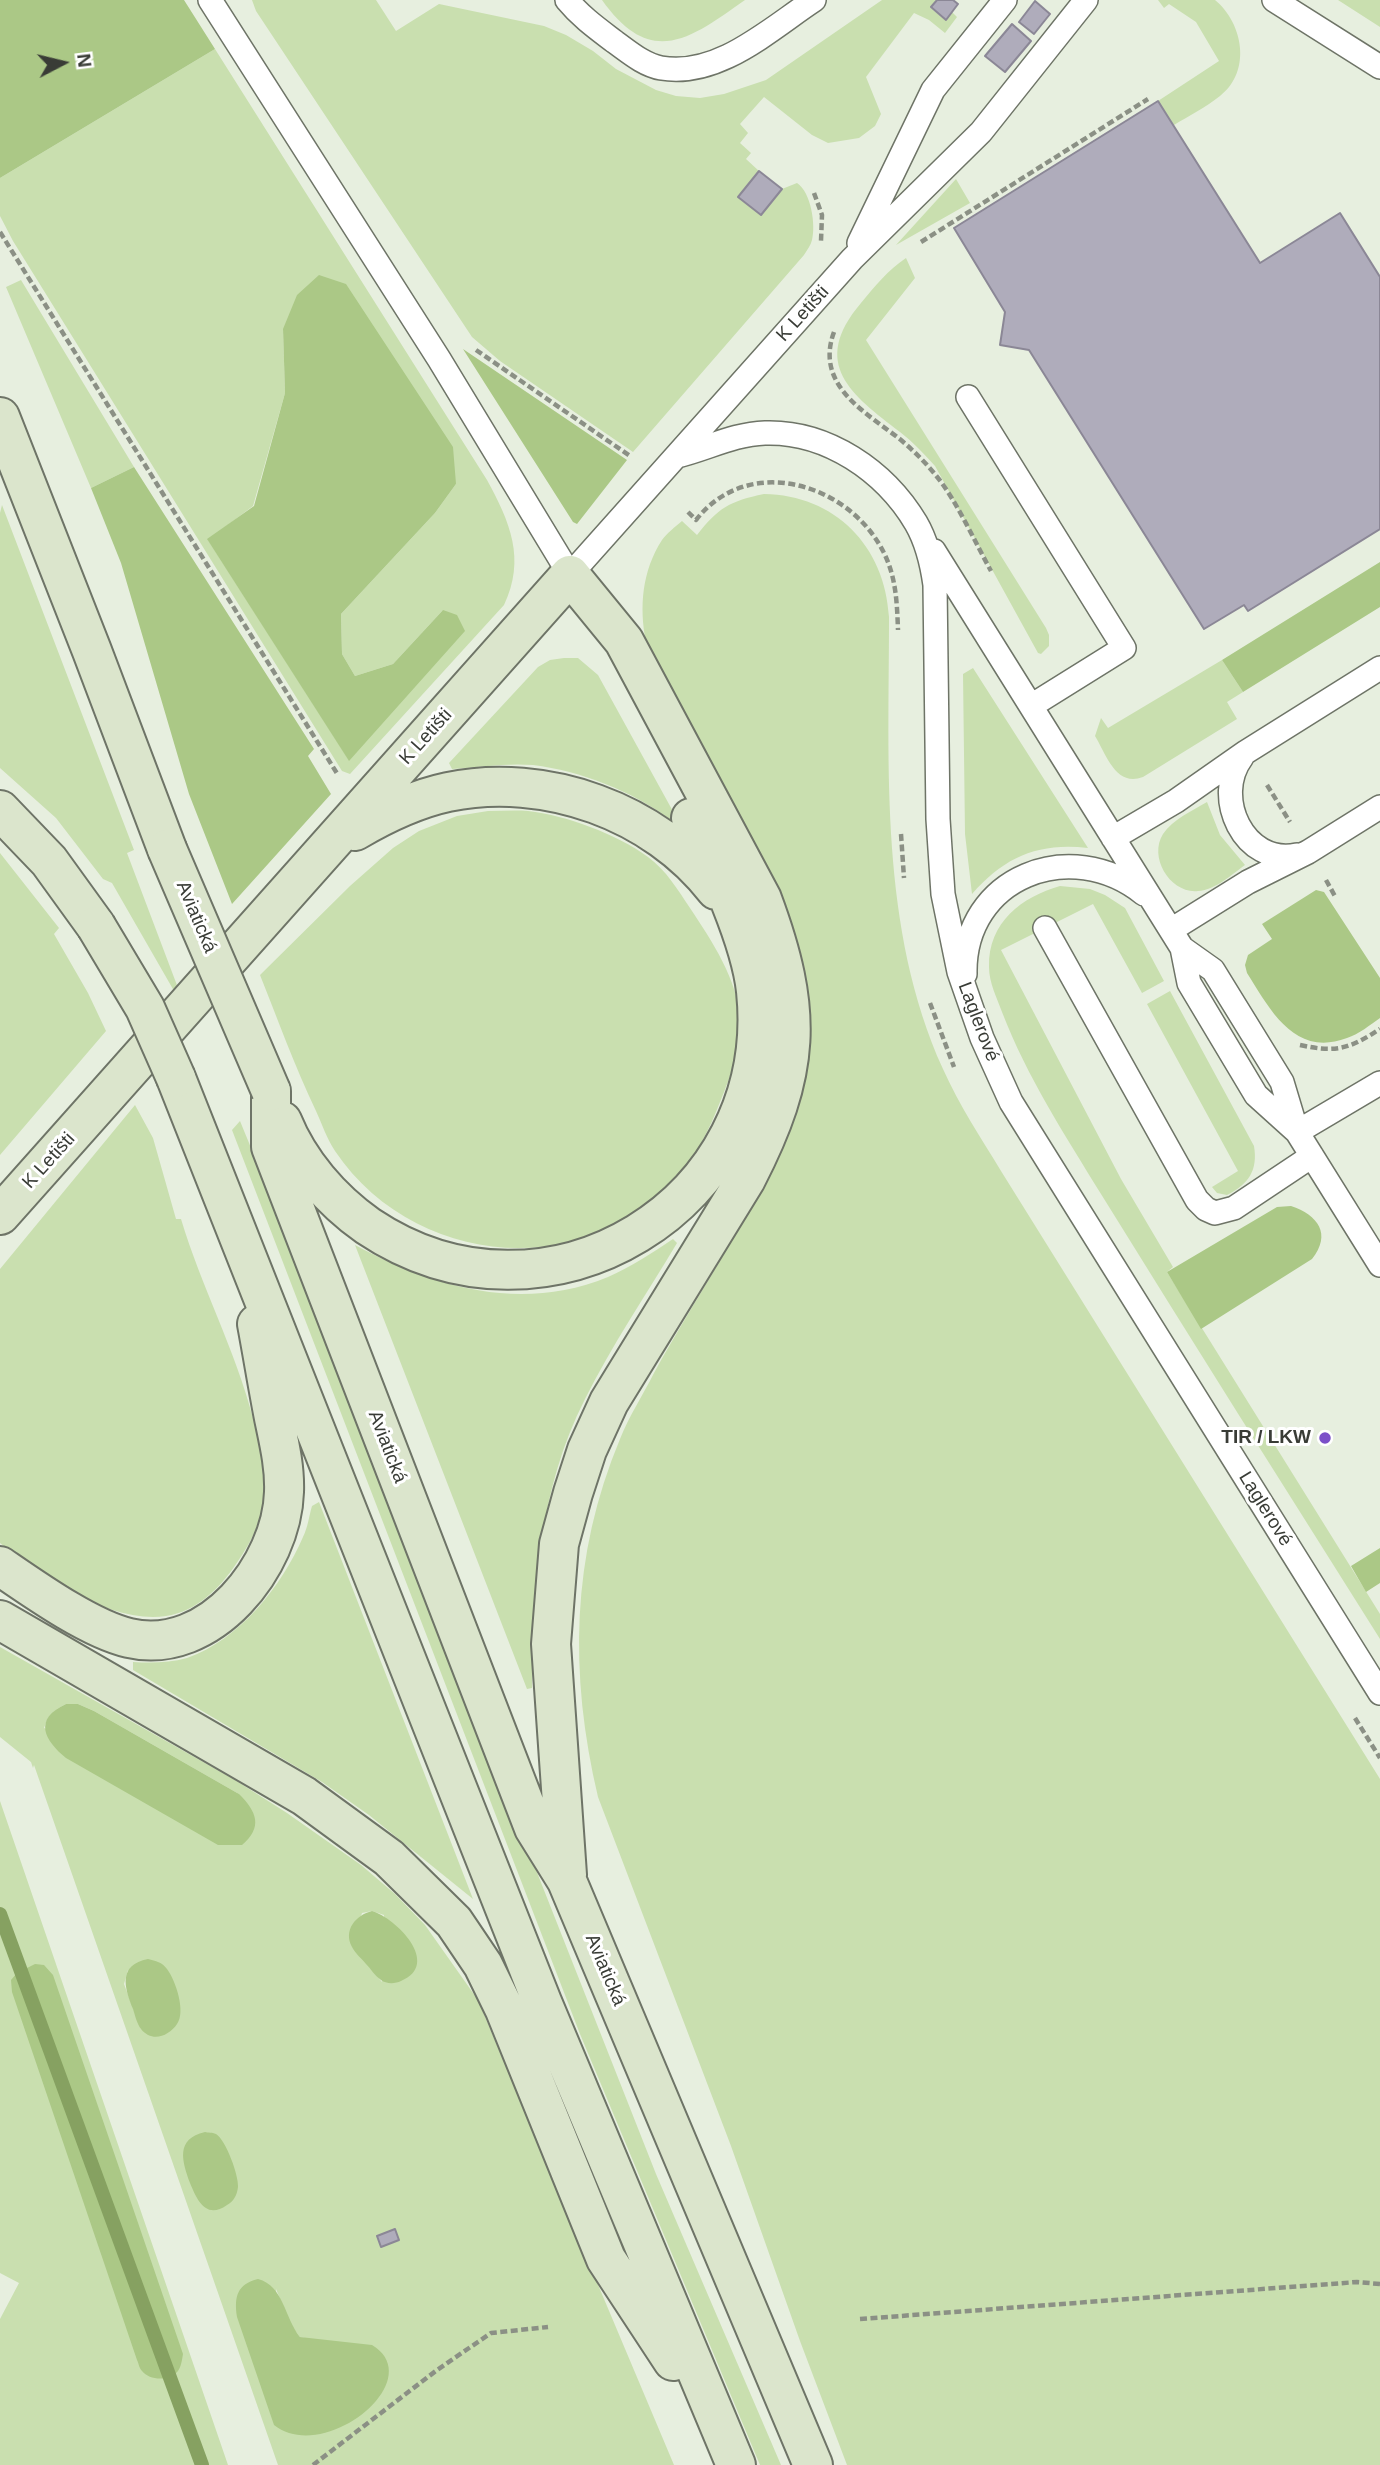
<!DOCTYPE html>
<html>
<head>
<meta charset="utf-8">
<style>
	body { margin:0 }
	#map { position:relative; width:1380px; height:2465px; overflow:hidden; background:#e7efdf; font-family:Arial,sans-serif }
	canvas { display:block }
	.north { position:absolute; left:28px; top:28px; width:70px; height:70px; -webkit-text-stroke:5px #fff; paint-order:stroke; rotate:83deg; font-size:19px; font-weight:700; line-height:28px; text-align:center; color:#393c36 }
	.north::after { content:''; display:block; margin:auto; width:24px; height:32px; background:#393c36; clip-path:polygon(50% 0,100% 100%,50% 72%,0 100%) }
</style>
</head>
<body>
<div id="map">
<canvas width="1380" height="2465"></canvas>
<div class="north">N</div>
</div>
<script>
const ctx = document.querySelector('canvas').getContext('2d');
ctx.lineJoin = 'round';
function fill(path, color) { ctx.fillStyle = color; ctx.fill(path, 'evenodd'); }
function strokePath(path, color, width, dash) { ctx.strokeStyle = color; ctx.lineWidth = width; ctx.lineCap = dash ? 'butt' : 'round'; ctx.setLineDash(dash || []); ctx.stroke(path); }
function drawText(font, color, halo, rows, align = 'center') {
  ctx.font = font + ' Arial,sans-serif'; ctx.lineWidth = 6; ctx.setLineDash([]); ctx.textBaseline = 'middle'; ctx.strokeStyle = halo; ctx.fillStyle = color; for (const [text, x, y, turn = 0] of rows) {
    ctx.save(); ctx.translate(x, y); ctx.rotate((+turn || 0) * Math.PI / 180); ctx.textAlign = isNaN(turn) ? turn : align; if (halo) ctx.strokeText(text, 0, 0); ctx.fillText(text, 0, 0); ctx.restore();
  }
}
fill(new Path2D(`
	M252,0H376L396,31L439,4L544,26L566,35L593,51L616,69L656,90L676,96L700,98L724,94L766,80L882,0H937L931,8L945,20L952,12L957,17L945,33L929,20L914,13L866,77L881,114L875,126L859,138L828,143L812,135L764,97L740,124L748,133L740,143L751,153L746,159L759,171L739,197L761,215L782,189L797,183C811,192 816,225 812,240C811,245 807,250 804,255L633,452L500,361L472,337L256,11Z
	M602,0H745C690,39 651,69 602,0Z
	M1158,0H1215C1243,23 1252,71 1220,96C1206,107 1189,116 1174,125L1158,101L1219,61L1196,22L1169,4L1164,8Z
	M1338,0H1380V27Z
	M215,49L487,480C510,522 526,559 504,605L350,774L342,771L13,241L0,216V178ZM283,329L456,484L435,513L341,614L342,654L355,676L393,664L443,610L349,760L208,540L253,506L285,393Z
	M956,179L970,203L896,245Z
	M906,258L915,278L866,340L1046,628L1049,635V646L1041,654L1038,653L935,466C924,454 913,442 900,432C852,395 809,364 861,303C875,286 888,270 906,258Z
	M21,280L134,467L91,488L6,287Z
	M764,494C835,495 885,546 889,617C889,768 879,928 943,1069C959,1105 981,1138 1001,1171L1380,1779V2465H847L800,2341L731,2146L598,1797C569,1674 571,1556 620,1439C629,1416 643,1395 654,1373C696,1297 745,1226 781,1147L646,642C639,607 642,571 662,540C667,533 675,527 682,521L697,535C718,508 730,501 764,494Z
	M2,505L134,850L127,853L189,1017L112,883L103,879L56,818L0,768V513Z
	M564,658H578L598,675L675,815L671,820C632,791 581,771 533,765C506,763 479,767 452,769L449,763L538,667L550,660Z
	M1222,660L1243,692L1227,702L1237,719L1143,777C1116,787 1107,756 1095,736L1101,718L1108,728Z
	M973,668L1088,848C1039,842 1004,857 972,894L965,834L963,674Z
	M1207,802L1220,835L1245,865C1232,874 1216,890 1198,891C1171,894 1148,858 1163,834C1173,819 1192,811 1207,802Z
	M488,811C501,811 515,810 528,811C565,815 617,834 648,857C666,870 678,890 690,908C712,941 738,980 740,1020C742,1049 729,1080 718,1107C710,1127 700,1148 686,1166C596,1284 416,1271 335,1151C327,1139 322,1124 316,1111C295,1067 278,1020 260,975L350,886L393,848L419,831L457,816Z
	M0,853L59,928L54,934L88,993L106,1031L0,1155Z
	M1060,886L1090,889L1105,895L1125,908L1164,981L1142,993L1093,904L1001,950L1121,1179L1173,1267L1167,1272L1380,1614V1639C1287,1491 1193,1343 1101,1194C1065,1135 1027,1077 1002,1012C997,998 989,983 989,967C988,922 1022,897 1060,886Z
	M1170,991L1254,1146C1258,1170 1249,1184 1227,1195L1217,1193L1212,1187L1238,1171L1147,1004Z
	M135,1105L153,1138L176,1219H181C201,1286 235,1349 253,1418C259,1438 265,1460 266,1480C266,1511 254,1539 236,1564C220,1588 196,1612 166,1616C110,1624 41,1577 0,1543V1269Z
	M240,1121L340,1365L424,1586L656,2174L781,2465H760L580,2034L232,1130Z
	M673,1239L677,1243C646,1295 612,1345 585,1399C539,1489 533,1589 532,1688L527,1689L355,1245C434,1287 520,1313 608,1277C631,1267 652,1253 673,1239Z
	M319,1502L473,1899L369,1815L322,1782L133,1670V1662C151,1663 169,1663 187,1658C239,1640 282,1586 303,1537C308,1527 309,1516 312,1506Z
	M0,1647L235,1780L287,1813L361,1865L395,1894L425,1925L478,2000L674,2465H278L34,1765L33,1768L31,1762L0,1737ZM66,1704H78L94,1711L239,1794L44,1728C48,1716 54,1710 66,1704ZM372,1911L384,1915L382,1982L352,1946L362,1913ZM128,1970L141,2029L124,1984ZM395,2229L399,2240L381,2247L377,2236ZM276,2289L291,2326L300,2337L320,2341L274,2425Z
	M0,1801L228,2465H0V2319L19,2283L0,2273Z`), '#c9dfaf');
fill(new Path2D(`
	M0,0H184L215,49L0,178Z
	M319,275L346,284L453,447L456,484L435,513L341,614L342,654L355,676L393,664L443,610L457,615L465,631L349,761L207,539L254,506L285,393L283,329L297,295Z
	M463,349L627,460L577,524L573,522Z
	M134,467L314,749L308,756L331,794L232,904L189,794L121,563L91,488Z
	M1380,562V607L1243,692L1222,660Z
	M1316,890L1324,892L1380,978V1018C1370,1025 1359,1034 1347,1038C1294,1058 1270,1009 1247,973L1245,965L1248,955L1272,939L1262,924Z
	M1291,1206C1318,1215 1332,1234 1312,1259L1201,1329L1167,1272L1277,1207Z
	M1380,1548V1583L1366,1592L1351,1566Z
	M66,1704H78L94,1711L239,1794C257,1812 263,1827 242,1845H218L66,1758C44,1740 33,1719 66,1704Z
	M372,1911C396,1918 442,1964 401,1981C395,1984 386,1984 381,1980C375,1976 371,1969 366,1964C362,1959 355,1953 352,1947C343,1930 356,1915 372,1911Z
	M148,1959C156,1961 162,1962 167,1969C176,1981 186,2012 177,2024C169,2036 152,2043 141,2029C137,2024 135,2015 133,2009C124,1987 118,1965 148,1959Z
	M35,1964L44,1965L53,1975L183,2354C182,2360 181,2367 178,2371C170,2381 150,2381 142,2371C139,2368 139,2364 137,2360L12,1992L11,1980L17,1973Z
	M205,2132C208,2133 212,2132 216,2134C226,2140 239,2176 238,2187C237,2195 234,2201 227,2205C206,2220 197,2200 190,2183C182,2161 175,2139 205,2132Z
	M258,2279C284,2286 284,2317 300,2337L372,2345C430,2380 324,2465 274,2425L237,2317C234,2297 237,2284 258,2279Z`), '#abc886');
strokePath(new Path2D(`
	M0,1914L202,2465`), '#86a161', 14);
const building = new Path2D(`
	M937,0H953L958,4L946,20L931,7Z
	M1035,1L1050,14L1034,34L1019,22Z
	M1012,24L1031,41L1005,72L985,56Z
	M1158,101L1260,263L1340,213L1380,277V529L1248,611L1244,605L1204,629L1029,350L1000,345L1005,312L954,228Z
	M759,171L782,189L761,215L738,197Z
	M395,2229L399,2240L381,2247L377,2236Z`);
fill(building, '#afacbb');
strokePath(building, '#8b8796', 2);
const lane = new Path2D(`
	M210,0L439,359L570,575L852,259L981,132L1086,0
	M567,0C581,17 598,29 615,42C629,52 644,65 661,68C718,78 770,29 814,0
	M1274,0L1380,67
	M859,243L933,90L1005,0
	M968,397L1124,648L1031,706
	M677,456C707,449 733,434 765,433C827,431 885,471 916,523C927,542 932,563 935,585L938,819L943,894L959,972L982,1038L1011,1102L1380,1693
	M934,551L1182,948L1189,983L1256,1095L1297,1132
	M1242,757C1212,797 1244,866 1297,855
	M1113,838L1176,801L1246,752L1380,668
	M1045,928L1197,1200L1206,1209L1215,1213L1234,1208L1312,1156
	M1171,930L1248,882L1308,852L1380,807
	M1182,948L1213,970L1282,1082L1297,1132L1380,1265
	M965,974C963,877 1071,835 1144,894
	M1297,1132L1380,1083`);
const secondary = new Path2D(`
	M0,417L92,651L167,849
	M0,810L49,861L96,926
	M355,831C384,814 415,799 448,792C545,772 655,811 716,890
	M176,1078L542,2002L736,2465
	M271,1091V1147L534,1828L567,1881L813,2465
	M282,1121C299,1163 331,1200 368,1226C547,1346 778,1204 756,991C751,942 715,862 691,818
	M0,1215L570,575
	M0,1566C35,1590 90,1629 129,1638C210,1657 282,1565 284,1492C285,1467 279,1442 274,1418C268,1387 263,1356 257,1324
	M0,1620L304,1796L389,1858L454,1922L483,1965L505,2010L606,2259L673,2361
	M567,1875L551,1644L559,1544L573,1493L587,1450L609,1402L746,1179C801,1072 804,1012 762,899L624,641L570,575`);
strokePath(lane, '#6e7467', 26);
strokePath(secondary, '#6e7467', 42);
strokePath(new Path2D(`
	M814,193L822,215L821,241
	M0,232L338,775
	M921,242L1148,99
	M834,332C814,386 867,413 901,440C915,452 927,464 938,478C957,502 976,544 991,571
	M476,350L630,456
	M688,512L696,520C748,453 848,483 883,551C896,576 897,602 898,630
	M1267,785L1290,822
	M901,834L904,878
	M1326,880L1336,898
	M930,1003L954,1067
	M1300,1045C1336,1053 1349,1049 1380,1029
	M1355,1718L1380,1758
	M860,2319L1357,2282L1380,2284
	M313,2465L437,2370L491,2333L548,2327`), '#8b9085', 4.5, [7, 3.5]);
strokePath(lane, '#fff', 23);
strokePath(secondary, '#dbe5cc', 38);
const secondaryBridge = new Path2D(`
	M167,849L271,1091
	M96,926L145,1008L176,1078`);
strokePath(secondaryBridge, '#6e7467', 42, []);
strokePath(secondaryBridge, '#dbe5cc', 38);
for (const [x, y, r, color] of [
	[1325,1438,7,"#7b4fc8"]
]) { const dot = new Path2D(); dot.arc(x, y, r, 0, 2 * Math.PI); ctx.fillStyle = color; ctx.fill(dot); strokePath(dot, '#fff', 2.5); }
drawText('19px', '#393c36', '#fff', [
	["K Letišti",803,314,-48],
	["K Letišti",426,737,-48],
	["Aviatická",196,917,67],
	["Laglerové",978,1022,69],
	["K Letišti",49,1161,-48],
	["Aviatická",387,1447,69],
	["Laglerové",1265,1509,58],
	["Aviatická",605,1970,67]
]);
drawText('bold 19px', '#393c36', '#fff', [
	["TIR / LKW",1311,1438]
], 'right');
</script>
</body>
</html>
